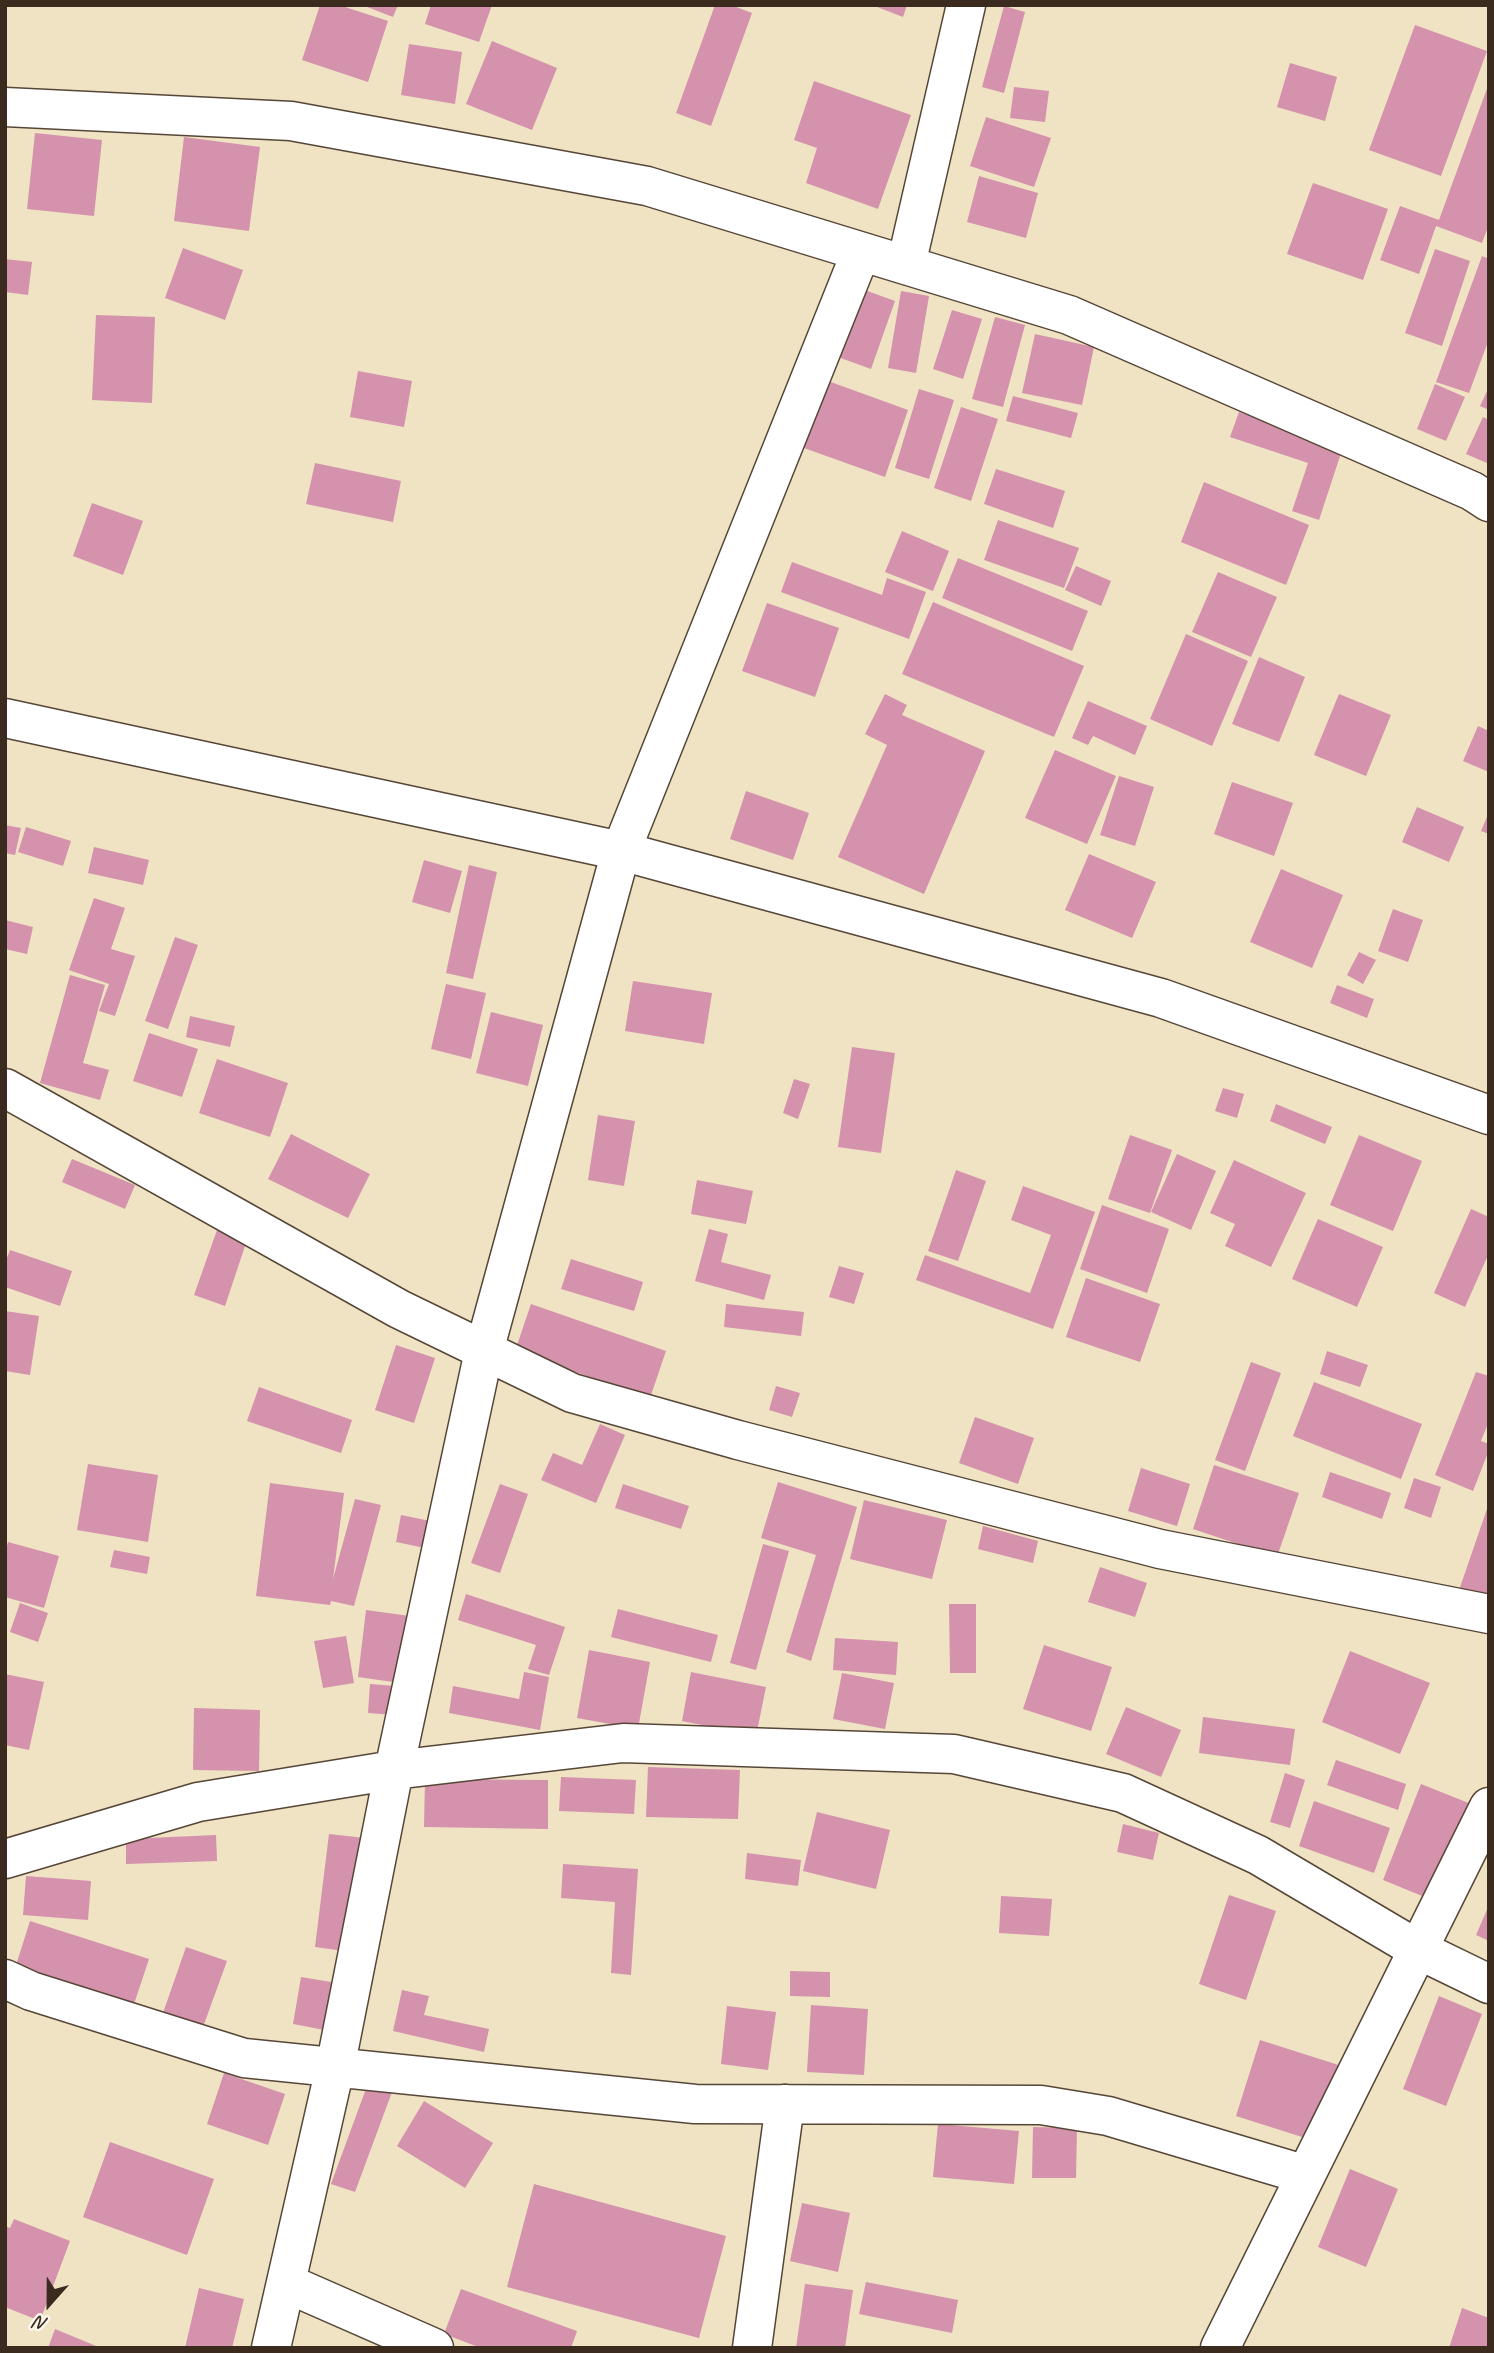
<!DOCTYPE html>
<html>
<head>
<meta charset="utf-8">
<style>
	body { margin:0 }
	#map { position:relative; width:1494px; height:2353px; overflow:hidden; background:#efe3c4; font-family:Caveat,sans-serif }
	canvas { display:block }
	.frame { position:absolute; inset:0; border:7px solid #3b2a1e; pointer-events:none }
	.north { position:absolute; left:14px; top:2269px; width:70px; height:70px; -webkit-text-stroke:5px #fbf7ec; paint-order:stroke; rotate:201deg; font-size:19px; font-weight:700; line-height:28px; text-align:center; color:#3b2a1e }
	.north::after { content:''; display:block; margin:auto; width:24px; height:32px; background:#3b2a1e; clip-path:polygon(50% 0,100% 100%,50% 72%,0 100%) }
</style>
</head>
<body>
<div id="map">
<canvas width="1494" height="2353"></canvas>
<div class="frame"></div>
<div class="north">N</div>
</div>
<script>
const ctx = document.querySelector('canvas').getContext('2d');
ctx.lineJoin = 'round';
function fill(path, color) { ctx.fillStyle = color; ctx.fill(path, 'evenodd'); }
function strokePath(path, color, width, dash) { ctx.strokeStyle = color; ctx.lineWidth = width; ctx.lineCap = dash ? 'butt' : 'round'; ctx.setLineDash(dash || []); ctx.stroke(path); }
fill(new Path2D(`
	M320,5H339L388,21L368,82L302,60Z
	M362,5H398L393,17Z
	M431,5H492L479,42L425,24Z
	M715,5H731L752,13L711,126L676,113Z
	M872,5H907L903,17Z
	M1004,6L1025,12L1004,93L982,87Z
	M1415,25L1487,51L1441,176L1369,150Z
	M492,41L557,68L532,130L466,104Z
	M409,44L462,52L455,104L401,95Z
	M1290,63L1337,77L1325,121L1277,107Z
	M814,81L911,115L878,209L806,183L817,148L794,140Z
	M1489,83V224L1482,243L1436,226L1419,274L1380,260L1400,206L1439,220Z
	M1014,87L1049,91L1045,122L1010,118Z
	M986,117L1051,138L1034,187L970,166Z
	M35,133L102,140L94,216L27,209Z
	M184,137L260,147L249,231L174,221Z
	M979,176L1038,193L1026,238L967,222Z
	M1313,183L1388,209L1363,280L1287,254Z
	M183,248L243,270L225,320L165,298Z
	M1435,249L1470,261L1442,346L1405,333Z
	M1482,256L1489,259V339L1469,393L1436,382Z
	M5,259L32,262L28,295L5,292Z
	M859,288L895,301L871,369L835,356Z
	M901,291L929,296L916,373L888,368Z
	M952,310L982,319L963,379L933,369Z
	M96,315L155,317L152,403L92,400Z
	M995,317L1025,325L1003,407L972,399Z
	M1035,334L1094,347L1082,405L1022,393Z
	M358,371L412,381L404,427L350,417Z
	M828,381L908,410L885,477L804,448Z
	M1435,384L1465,397L1446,441L1417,429Z
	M1489,387V410L1480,406Z
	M919,389L954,400L929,479L895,468Z
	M1013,396L1078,413L1071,438L1006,421Z
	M961,407L998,419L971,501L934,488Z
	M1239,412L1343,447L1319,520L1292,511L1308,463L1230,437Z
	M1483,417L1489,420V464L1466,454Z
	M315,463L401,481L393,522L306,504Z
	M996,469L1065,491L1053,528L984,504Z
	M1204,482L1309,525L1286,585L1181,542Z
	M92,503L143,521L123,575L73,556Z
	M998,520L1079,548L1064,588L984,560Z
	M902,531L949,551L933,591L885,572Z
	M958,558L1088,611L1072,651L942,598Z
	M792,562L882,595L887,578L926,592L909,639L781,592Z
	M1076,566L1111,581L1101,606L1065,590Z
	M1218,572L1277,597L1251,657L1192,632Z
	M933,602L1084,666L1054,737L902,674Z
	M767,603L839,628L815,697L742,671Z
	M1186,634L1248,661L1212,746L1150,719Z
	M1259,657L1305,677L1279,742L1232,724Z
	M885,694L907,705L902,715L985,751L924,894L838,857L887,745L865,734Z
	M1339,694L1391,715L1366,776L1314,755Z
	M1088,701L1147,726L1135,755L1093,736L1088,745L1072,738Z
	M1478,726L1489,731V772L1463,761Z
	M1055,750L1116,776L1087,844L1025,818Z
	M1119,776L1154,787L1135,846L1100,835Z
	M1232,782L1293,803L1274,856L1214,834Z
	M746,791L809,813L793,860L730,839Z
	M1417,807L1464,827L1449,862L1402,842Z
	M1489,812V834L1481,831Z
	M5,825L21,828L15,855L5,853Z
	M26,827L71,841L63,866L18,852Z
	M94,847L149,860L143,885L88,873Z
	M1089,854L1156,882L1132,938L1065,910Z
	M424,860L462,871L450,913L412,902Z
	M469,865L497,872L473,979L446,973Z
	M1281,869L1343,895L1312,968L1250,942Z
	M94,898L125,908L111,949L135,956L115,1016L99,1011L109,984L69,970Z
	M1393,909L1423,920L1408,962L1378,951Z
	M5,920L33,927L27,954L5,949Z
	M175,937L198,945L168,1029L145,1021Z
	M1359,952L1376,960L1363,984L1347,975Z
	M70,975L105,985L83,1063L109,1070L100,1100L40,1083Z
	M633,981L712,993L704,1044L625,1031Z
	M446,984L486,993L471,1059L431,1049Z
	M1337,985L1374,999L1367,1018L1330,1003Z
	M491,1012L543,1025L528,1086L476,1073Z
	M190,1016L235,1026L230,1047L186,1037Z
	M149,1033L198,1049L182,1097L133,1081Z
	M852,1047L895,1053L881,1153L838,1147Z
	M217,1059L288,1083L270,1137L199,1113Z
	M794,1079L810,1084L798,1119L783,1113Z
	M1223,1088L1244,1094L1237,1118L1215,1111Z
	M1276,1104L1332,1127L1325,1144L1270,1121Z
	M598,1115L635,1121L624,1186L588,1180Z
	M291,1134L370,1174L348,1218L268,1179Z
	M1130,1135L1172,1150L1150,1213L1108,1199Z
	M1359,1135L1422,1161L1393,1231L1330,1205Z
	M1177,1154L1216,1171L1191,1230L1151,1212Z
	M72,1159L135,1185L125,1209L62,1182Z
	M1234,1160L1306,1193L1271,1267L1225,1246L1235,1224L1210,1213Z
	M956,1170L986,1181L958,1261L928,1251Z
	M697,1180L753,1191L746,1224L691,1214Z
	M1023,1186L1095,1212L1053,1329L916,1280L925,1255L1030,1293L1051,1235L1011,1220Z
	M1102,1205L1169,1229L1147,1293L1080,1269Z
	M1471,1209L1489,1217V1253L1465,1307L1434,1293Z
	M1318,1219L1383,1247L1357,1307L1292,1279Z
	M709,1229L728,1234L721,1262L771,1275L764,1300L695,1281Z
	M217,1230L247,1240L225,1306L194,1295Z
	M10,1250L72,1271L60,1306L5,1287V1263Z
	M571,1259L643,1282L634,1311L561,1289Z
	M839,1266L864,1273L854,1304L829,1297Z
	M1086,1278L1160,1304L1140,1362L1066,1337Z
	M531,1304L666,1351L650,1398L515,1351Z
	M726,1304L804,1312L801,1336L724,1327Z
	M5,1311L39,1316L30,1375L5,1371Z
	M396,1345L435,1358L414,1423L375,1410Z
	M1327,1351L1368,1365L1360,1387L1320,1374Z
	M1251,1362L1281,1373L1245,1471L1215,1460Z
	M1476,1372L1489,1376V1421L1481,1441L1489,1444V1450L1473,1491L1435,1475Z
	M1314,1382L1422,1424L1401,1479L1293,1436Z
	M776,1386L800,1393L792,1417L769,1410Z
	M259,1387L352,1420L341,1453L247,1421Z
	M975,1417L1034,1438L1018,1484L959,1463Z
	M600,1424L625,1435L596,1503L541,1480L553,1453L582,1465Z
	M88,1464L158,1475L148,1542L77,1530Z
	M1214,1465L1299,1493L1277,1557L1193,1529Z
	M1141,1468L1190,1484L1177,1526L1128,1511Z
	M1330,1472L1391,1493L1382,1519L1322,1497Z
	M1414,1478L1441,1487L1431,1518L1404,1508Z
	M778,1482L857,1507L811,1661L786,1652L816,1555L761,1538Z
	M270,1483L344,1493L333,1579L355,1499L381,1505L354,1606L331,1601L330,1605L256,1596Z
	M500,1484L528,1494L500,1573L471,1563Z
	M623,1484L689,1506L681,1529L615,1508Z
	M864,1500L947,1520L932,1579L850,1559Z
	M1488,1506H1489V1607L1457,1596Z
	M401,1515L430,1521L425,1548L396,1542Z
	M983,1526L1038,1541L1033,1563L978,1549Z
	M8,1542L59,1556L44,1608L5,1597V1553Z
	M763,1544L789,1551L756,1670L730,1663Z
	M114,1550L150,1557L147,1574L110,1567Z
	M1100,1567L1147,1583L1135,1617L1088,1602Z
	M466,1594L565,1627L549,1675L528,1669L536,1645L458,1620Z
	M20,1603L48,1613L38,1642L10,1632Z
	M949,1604H976V1673H950Z
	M618,1609L718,1635L711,1662L611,1637Z
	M366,1610L410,1616L400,1683L358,1677Z
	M346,1636L354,1683L323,1688L314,1641Z
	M835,1638L898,1642L896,1675L833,1670Z
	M1044,1645L1112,1667L1091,1731L1023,1709Z
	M589,1650L650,1662L638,1729L577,1718Z
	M1350,1651L1430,1683L1400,1754L1322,1722Z
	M524,1672L549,1677L540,1730L449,1713L453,1686L519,1699Z
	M691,1672L766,1687L756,1736L682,1721Z
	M842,1673L894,1683L885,1729L833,1719Z
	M5,1674L44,1682L29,1750L5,1745Z
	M370,1684L396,1686L394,1715L368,1713Z
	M1126,1707L1181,1730L1161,1777L1106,1754Z
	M194,1708L260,1710L259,1771L193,1770Z
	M1203,1717L1295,1729L1290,1765L1199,1753Z
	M1336,1760L1406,1784L1398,1810L1327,1785Z
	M648,1767L740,1770L738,1819L646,1817Z
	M1285,1773L1305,1780L1290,1828L1270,1822Z
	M561,1777L636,1780L634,1814L559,1811Z
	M425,1779L548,1780V1829L424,1827Z
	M1421,1784L1471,1804L1432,1900L1383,1880Z
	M1314,1801L1390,1828L1374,1873L1299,1846Z
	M817,1812L890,1830L876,1889L803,1871Z
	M1123,1824L1159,1833L1153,1860L1117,1852Z
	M329,1834L365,1838L351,1952L315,1947Z
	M216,1835L217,1861L126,1864V1839Z
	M747,1853L801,1860L798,1886L745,1879Z
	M563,1864L638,1869L631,1975L611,1973L615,1902L561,1898Z
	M26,1876L91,1881L88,1920L23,1915Z
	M1229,1895L1276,1911L1246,2000L1199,1984Z
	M1001,1896L1052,1899L1049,1936L999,1933Z
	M1489,1905V1941L1476,1935Z
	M30,1921L149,1959L134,2004L16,1965Z
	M186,1947L227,1961L203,2027L163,2013Z
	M790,1971L830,1972V1997L790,1996Z
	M301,1977L337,1983L330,2031L293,2024Z
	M402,1990L429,1996L424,2015L489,2029L484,2052L393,2031Z
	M1439,1996L1482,2014L1446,2106L1403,2089Z
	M811,2005L868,2009L864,2075L807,2072Z
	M727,2006L776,2012L768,2070L721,2064Z
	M1260,2040L1348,2068L1324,2144L1236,2116Z
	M224,2073L285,2094L268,2145L207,2124Z
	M371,2075L395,2084L355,2192L331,2184Z
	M424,2101L493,2143L465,2188L397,2146Z
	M938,2124L1019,2131L1014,2184L933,2177Z
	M1033,2127L1077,2128L1076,2178H1032Z
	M110,2142L214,2179L187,2255L83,2217Z
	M1350,2169L1398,2189L1366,2267L1318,2247Z
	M534,2184L726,2236L699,2338L507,2287Z
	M802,2203L850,2213L838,2272L790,2261Z
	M14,2219L70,2241L40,2321L5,2307V2226L10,2228Z
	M866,2282L958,2300L952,2333L859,2314Z
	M805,2284L853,2290L845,2348H796Z
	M199,2288L244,2299L232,2348H185Z
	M461,2289L577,2331L571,2348H481L444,2334Z
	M1462,2308L1489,2318V2348H1449Z
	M55,2329L101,2348H48Z`), '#d492ac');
const minor = new Path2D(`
	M5,107L291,121L647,186L1069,315L1472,491L1489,502
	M906,265L966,5
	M5,718L621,851L1161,998L1489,1115
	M5,1088L399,1309L572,1393L738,1440L1160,1549L1489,1614
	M5,1859L198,1802L394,1770L623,1743L954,1754L1123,1793L1258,1855L1417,1949L1489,1984
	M5,1979L31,1991L244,2058L695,2104L1041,2105L1108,2116L1306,2175
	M286,2283L434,2348
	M271,2348L335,2068L394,1770L484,1351L621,851L861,252
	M752,2348L785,2104
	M1220,2348L1489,1807`);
strokePath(minor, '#564637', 41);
strokePath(minor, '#fff', 38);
</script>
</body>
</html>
